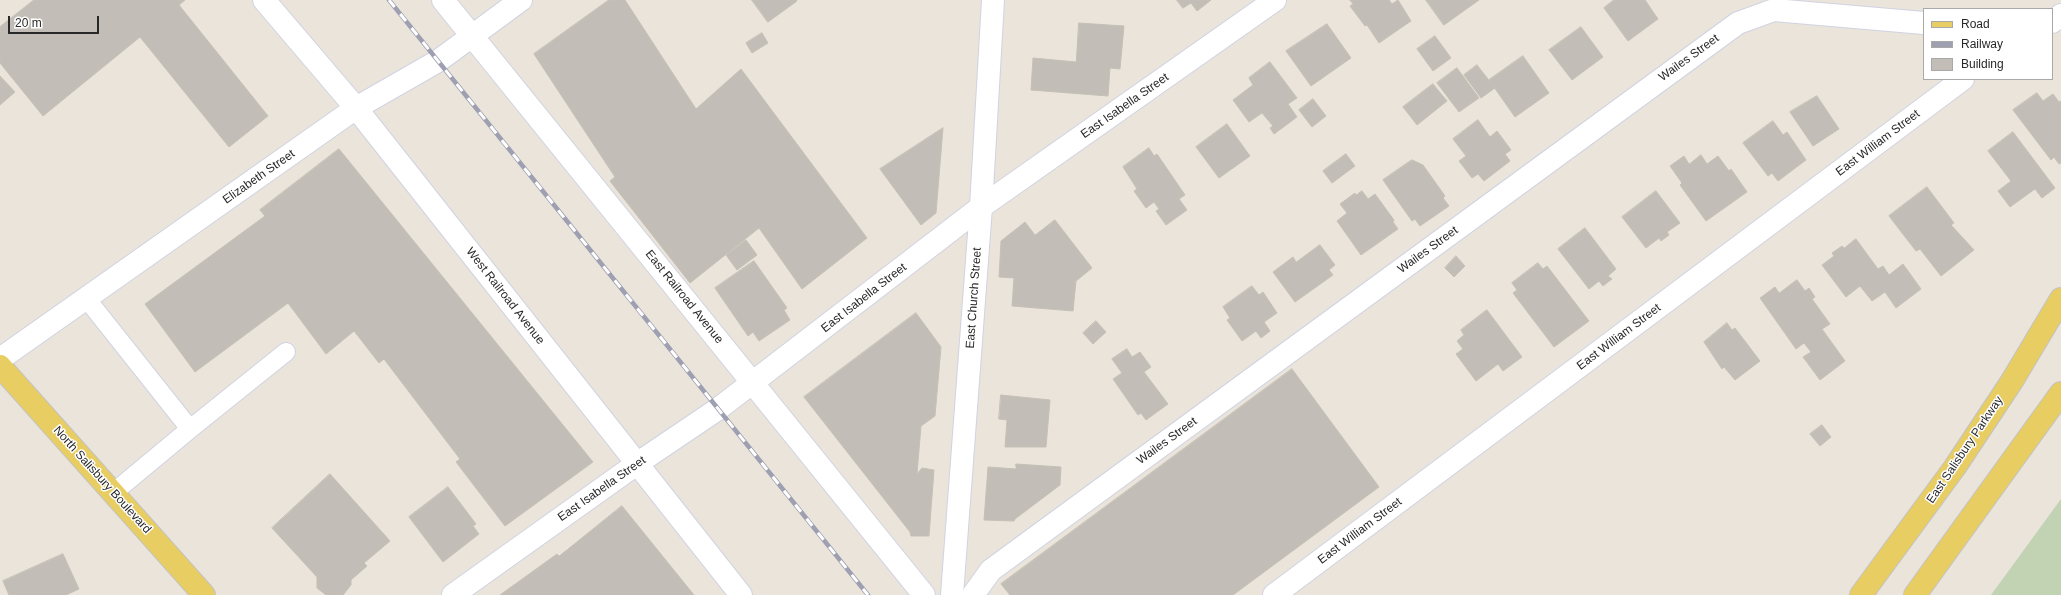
<!DOCTYPE html>
<html>
<head>
<meta charset="utf-8">
<style>
	body { margin:0 }
	#map { position:relative; width:2061px; height:595px; overflow:hidden; background:#eae4db; font-family:Helvetica,sans-serif }
	canvas { display:block }
	.legend { position:absolute; left:1923px; top:8px; width:130px; height:72px; box-sizing:border-box; background:#fff; border:1px solid #a9a9a9; margin:0; padding:5px 7px; list-style:none; font-size:12px; color:#282828 }
	.legend li { display:flex; align-items:center; gap:8px; height:20px }
	.legend b { width:20px; border:1px solid #a9a9a9 }
	.scale { position:absolute; left:8px; top:16px; width:91px; height:18px; box-sizing:border-box; border:2px solid #282828; border-top:0; padding-left:5px; font-size:12px; line-height:14px; white-space:nowrap; color:#282828; -webkit-text-stroke:3px #fff; paint-order:stroke }
</style>
</head>
<body>
<div id="map">
<canvas width="2061" height="595"></canvas>
<ul class="legend">
<li><b style="height:5px;background:#e8cd62"></b>Road</li>
<li><b style="height:5px;background:#9ea0b2"></b>Railway</li>
<li><b style="height:11px;background:#c2beb7"></b>Building</li>
</ul>
<div class="scale">20 m</div>
</div>
<script>
const ctx = document.querySelector('canvas').getContext('2d');
ctx.lineJoin = 'round';
function fill(path, color) { ctx.fillStyle = color; ctx.fill(path, 'evenodd'); }
function strokePath(path, color, width, dash) { ctx.strokeStyle = color; ctx.lineWidth = width; ctx.lineCap = dash ? 'butt' : 'round'; ctx.setLineDash(dash || []); ctx.stroke(path); }
function drawText(font, color, halo, rows, align = 'center') {
  ctx.font = font + ' Helvetica,sans-serif'; ctx.lineWidth = 3; ctx.setLineDash([]); ctx.textBaseline = 'middle'; ctx.strokeStyle = halo; ctx.fillStyle = color; for (const [text, x, y, turn = 0] of rows) {
    ctx.save(); ctx.translate(x, y); ctx.rotate((+turn || 0) * Math.PI / 180); ctx.textAlign = isNaN(turn) ? turn : align; if (halo) ctx.strokeText(text, 0, 0); ctx.fillText(text, 0, 0); ctx.restore();
  }
}
fill(new Path2D(`
	M2061,499V595H1991Z`), '#c1d3b3');
const building = new Path2D(`
	M34,0H185L179,5L268,116L229,147L140,37L43,116L0,63V27Z
	M609,0H625L696,109L741,69L867,238L802,289L759,228L690,283L610,181L615,177L534,54Z
	M752,0H796L797,1L768,22Z
	M1177,0H1211L1197,11L1191,3L1183,8Z
	M1350,0H1389L1392,4L1398,0L1411,21L1379,43L1367,25L1365,26L1350,6L1353,4Z
	M1426,0H1479L1444,25Z
	M1614,0H1645L1658,19L1628,41L1604,8Z
	M1079,23L1124,26L1120,69L1110,68L1108,96L1031,90L1033,58L1076,62Z
	M1327,24L1351,58L1311,86L1286,51Z
	M1581,27L1603,57L1572,80L1549,50Z
	M762,33L768,43L752,53L746,43Z
	M1435,36L1451,58L1433,71L1417,49Z
	M1523,56L1549,93L1515,117L1489,80Z
	M1270,62L1297,98L1288,104L1297,117L1274,134L1270,128L1273,126L1262,113L1249,122L1233,100L1253,85L1249,78Z
	M1477,65L1495,88L1481,98L1464,75Z
	M1457,68L1479,98L1459,112L1437,83Z
	M0,76L15,92L0,105Z
	M1433,84L1447,101L1417,125L1403,107Z
	M2037,93L2043,101L2053,94L2059,102L2061,101V163L2059,164L2054,157L2051,160L2013,110Z
	M1817,96L1839,129L1813,146L1790,112Z
	M1313,99L1326,116L1312,127L1299,110Z
	M1478,120L1490,137L1497,131L1511,150L1505,154L1510,161L1484,181L1478,174L1472,178L1459,161L1466,156L1453,139Z
	M1773,121L1783,135L1787,132L1806,160L1778,181L1772,173L1768,176L1743,143Z
	M1227,124L1250,156L1219,178L1196,147Z
	M943,128L936,213L921,225L880,169Z
	M2013,132L2055,188L2042,198L2035,189L2010,207L1998,191L2011,181L1988,151Z
	M1149,148L1154,156L1157,154L1185,195L1179,199L1187,210L1166,225L1156,211L1159,209L1154,202L1146,208L1134,191L1137,189L1123,167Z
	M339,149L593,462L505,526L456,462L460,459L384,359L379,363L354,331L326,354L288,303L195,372L145,304L265,216L260,210Z
	M1346,154L1355,166L1332,183L1323,171Z
	M1701,155L1707,164L1718,156L1729,171L1731,169L1747,192L1706,221L1680,185L1682,183L1670,166L1684,156L1689,164Z
	M1412,160L1423,165L1445,196L1443,198L1449,206L1420,226L1415,219L1412,221L1383,180Z
	M1927,187L1954,223L1951,225L1974,250L1941,276L1920,249L1916,251L1889,216Z
	M1362,191L1368,199L1375,194L1394,220L1393,222L1398,229L1361,255L1337,221L1347,213L1340,204L1355,193L1356,195Z
	M1656,191L1680,223L1667,232L1669,235L1661,241L1659,238L1646,248L1622,217Z
	M1055,220L1092,268L1076,281L1073,311L1012,306L1014,278L999,277L1001,241L1025,222L1035,235Z
	M1585,228L1616,269L1608,276L1612,279L1603,286L1599,281L1589,289L1558,249Z
	M1856,239L1878,269L1883,266L1889,275L1903,264L1921,289L1896,308L1885,292L1872,301L1860,286L1846,297L1822,265L1834,256L1832,253L1842,246L1844,248Z
	M746,240L757,255L737,270L726,255Z
	M1320,245L1335,265L1329,270L1333,275L1295,302L1273,272L1293,257L1296,262Z
	M1456,256L1465,266L1454,277L1445,268Z
	M754,261L787,308L784,310L790,320L759,341L753,332L748,336L715,288Z
	M1538,263L1543,269L1547,266L1589,321L1554,347L1513,293L1517,290L1512,283Z
	M1797,280L1805,291L1809,288L1815,297L1812,299L1830,324L1822,329L1845,361L1820,380L1803,357L1811,352L1804,343L1796,349L1760,298L1775,287L1779,293Z
	M1252,286L1259,295L1263,292L1277,313L1264,322L1270,331L1261,338L1256,331L1242,341L1227,320L1230,318L1223,307Z
	M1487,310L1522,357L1503,371L1498,364L1476,381L1456,354L1463,349L1457,341L1464,335L1461,330Z
	M916,313L941,347L935,416L921,426L917,474L922,468L934,470L929,536H911L910,532L804,397Z
	M1096,321L1106,332L1093,344L1083,333Z
	M1727,323L1732,330L1735,328L1760,361L1735,380L1724,367L1722,369L1704,342Z
	M1127,349L1132,357L1140,352L1151,367L1144,372L1168,404L1146,420L1141,413L1138,415L1113,379L1122,373L1112,359Z
	M1292,369L1379,487L1233,595H1010L1001,584Z
	M1001,395L1050,400L1046,447H1005L1007,420L999,419Z
	M1822,425L1831,437L1820,446L1810,434Z
	M1016,464L1061,467L1060,485L1015,519L1014,521L984,520L988,467L1016,469Z
	M330,474L390,541L364,563L367,566L351,580V585L343,595H326L317,588V577L272,528Z
	M448,487L476,524L473,526L479,534L443,562L409,517Z
	M622,506L694,595H500L557,554L559,556Z
	M63,554L79,589L66,595H9L3,581Z`);
fill(building, '#c2beb7');
strokePath(building, '#c5c0b5', 1);
const service = new Path2D(`
	M86,298L190,429L113,493
	M190,429L286,352`);
const minor = new Path2D(`
	M264,0L356,108L741,595
	M443,0L924,595
	M2052,22L2061,15
	M0,359L356,108L438,61L521,0
	M453,595L638,463L718,409L981,207L1275,0
	M973,595L991,570L1738,23L1774,10L1924,23
	M1274,595L1963,79`);
const tertiary = new Path2D(`
	M952,595L981,207L993,0`);
const primary = new Path2D(`
	M0,366L204,595
	M1861,595L1955,467L2012,381L2061,299
	M1915,595L2061,393`);
strokePath(service, '#d0d3e1', 20);
strokePath(minor, '#d0d3e1', 24);
strokePath(tertiary, '#d0d3e1', 24);
strokePath(primary, '#c3c3c3', 24);
strokePath(service, '#fff', 18);
strokePath(minor, '#fff', 22);
strokePath(tertiary, '#fff', 22);
strokePath(primary, '#e8cd62', 22);
const rail = new Path2D(`
	M389,0L868,595`);
strokePath(rail, '#9ea0b2', 4.5);
strokePath(rail, '#fff', 3, [9]);
drawText('12px', '#282828', '#fff', [
	["Wailes Street",1689,58,-36],
	["East Isabella Street",1125,106,-35],
	["East William Street",1878,143,-37],
	["Elizabeth Street",259,177,-35],
	["Wailes Street",1428,250,-36],
	["West Railroad Avenue",505,296,52],
	["East Railroad Avenue",684,297,51],
	["East Isabella Street",864,298,-38],
	["East Church Street",974,298,-86],
	["East William Street",1619,337,-37],
	["Wailes Street",1167,441,-36],
	["East Salisbury Parkway",1965,450,-56],
	["North Salisbury Boulevard",102,480,48],
	["East Isabella Street",602,489,-35],
	["East William Street",1360,531,-37]
]);
</script>
</body>
</html>
